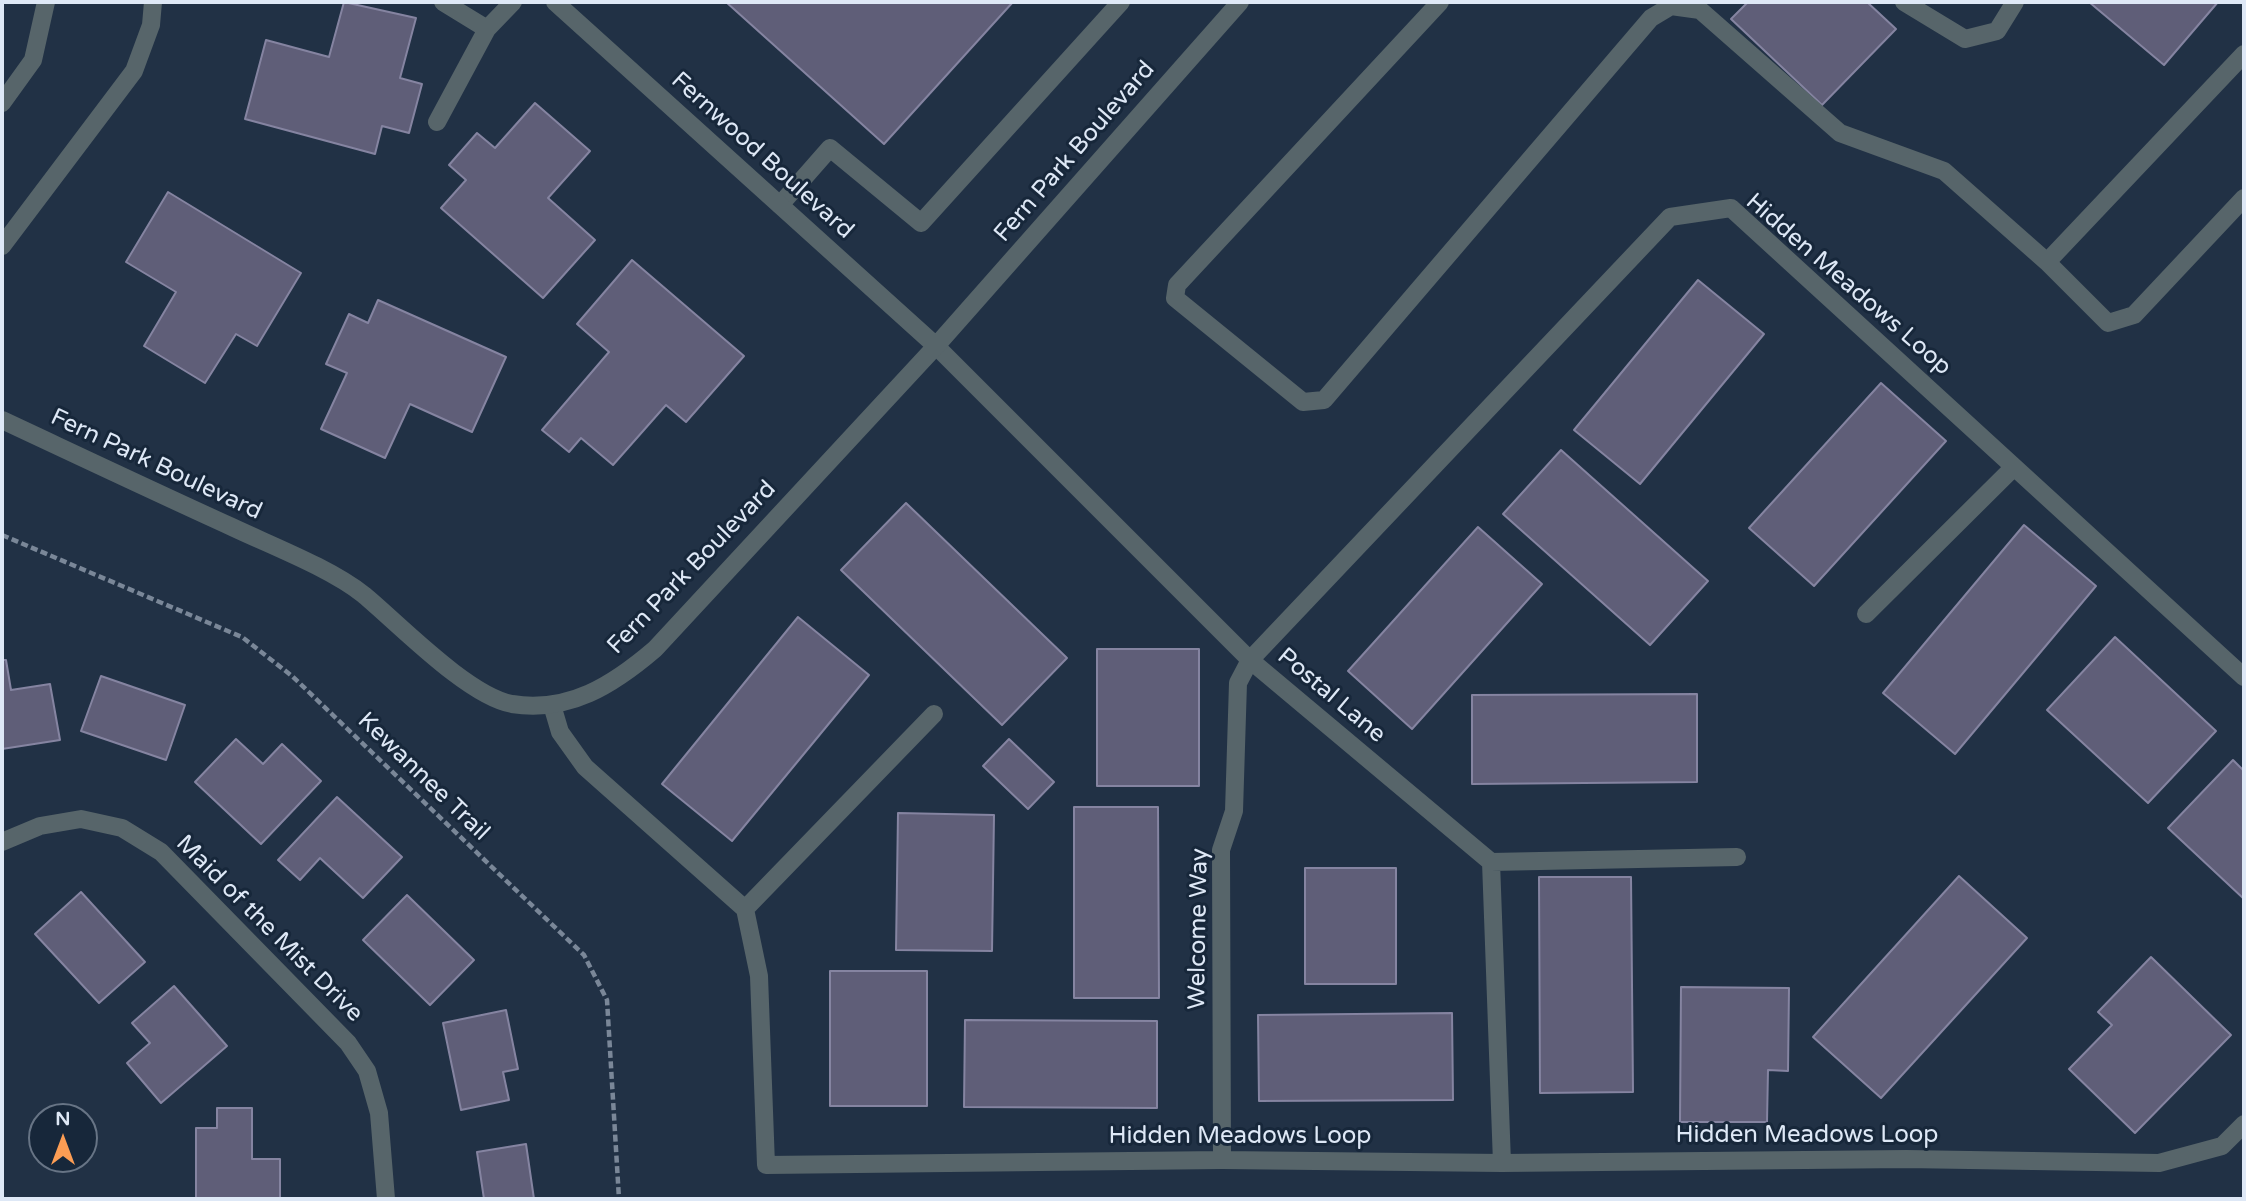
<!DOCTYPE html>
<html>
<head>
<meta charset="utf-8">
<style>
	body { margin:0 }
	#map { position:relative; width:2246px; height:1201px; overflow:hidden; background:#213145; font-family:"Varela Round",sans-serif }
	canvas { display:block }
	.frame { position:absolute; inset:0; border:4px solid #dee8f6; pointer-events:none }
	.north { position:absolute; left:28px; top:1103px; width:70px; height:70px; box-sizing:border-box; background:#17273a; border:2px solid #677485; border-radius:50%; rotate:0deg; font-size:19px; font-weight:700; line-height:28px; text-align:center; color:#dee8f6 }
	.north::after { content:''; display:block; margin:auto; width:24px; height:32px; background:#fc9d54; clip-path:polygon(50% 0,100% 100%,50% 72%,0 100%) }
</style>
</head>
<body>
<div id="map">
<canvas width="2246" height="1201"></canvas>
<div class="frame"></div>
<div class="north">N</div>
</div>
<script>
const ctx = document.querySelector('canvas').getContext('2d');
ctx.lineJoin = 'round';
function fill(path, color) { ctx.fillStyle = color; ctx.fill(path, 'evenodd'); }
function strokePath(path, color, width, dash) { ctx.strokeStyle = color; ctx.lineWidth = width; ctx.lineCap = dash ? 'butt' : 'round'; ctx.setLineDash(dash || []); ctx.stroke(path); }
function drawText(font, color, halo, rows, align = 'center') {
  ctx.font = font + ' "Varela Round",sans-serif'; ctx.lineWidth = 6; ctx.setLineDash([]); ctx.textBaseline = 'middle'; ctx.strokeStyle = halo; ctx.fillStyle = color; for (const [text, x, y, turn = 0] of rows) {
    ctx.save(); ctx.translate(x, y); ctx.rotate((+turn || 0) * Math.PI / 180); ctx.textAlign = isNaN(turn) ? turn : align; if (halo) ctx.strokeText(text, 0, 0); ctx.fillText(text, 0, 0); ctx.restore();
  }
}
const building = new Path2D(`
	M344,2L416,18L400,78L422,84L409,133L382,126L375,154L245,119L266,40L329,57Z
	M726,2H1013L884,144Z
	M1748,2H1867L1896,29L1822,105L1731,19Z
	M2089,2H2218L2164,65Z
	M535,103L590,151L548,198L595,240L543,298L441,208L466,180L449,165L477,133L495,148Z
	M168,192L301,273L257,346L236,334L205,383L144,346L176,292L126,262Z
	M632,260L744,356L686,422L666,405L613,465L581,438L569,452L542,430L609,352L577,324Z
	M1698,280L1764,334L1640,484L1574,430Z
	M378,300L506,357L472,432L410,404L385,458L321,429L347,373L326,364L349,314L368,323Z
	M1881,383L1946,441L1814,586L1749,528Z
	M1561,450L1708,581L1650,645L1503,514Z
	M906,503L1067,658L1002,725L841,570Z
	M2024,525L2096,586L1955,754L1883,693Z
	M1478,527L1542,584L1412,729L1348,671Z
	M798,617L869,675L732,841L662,784Z
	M2115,637L2216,731L2148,803L2047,710Z
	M1097,649H1199V786H1097Z
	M2,660H6L11,690L50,684L60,740L2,749Z
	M101,676L185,705L166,760L81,731Z
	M1697,694V782L1472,784V695Z
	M236,739L263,764L282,744L321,781L261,844L195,782Z
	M1009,739L1054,782L1028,809L983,766Z
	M2233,760L2244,771V899L2168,828Z
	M337,797L402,857L363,898L320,858L300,880L278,860Z
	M1074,807H1158L1159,998H1074Z
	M898,813L994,815L992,951L896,950Z
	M1305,868H1396V984H1305Z
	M1959,876L2027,938L1881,1098L1813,1037Z
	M1539,877H1631L1633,1092L1540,1093Z
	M81,892L145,962L99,1003L35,934Z
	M407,895L474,960L430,1005L363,940Z
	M2151,957L2231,1035L2135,1133L2069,1069L2112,1025L2098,1012Z
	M830,971H927V1106H830Z
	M174,986L227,1046L161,1103L127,1063L150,1043L132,1023Z
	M1681,987L1789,988L1788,1071L1768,1070L1767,1122H1680Z
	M506,1010L518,1069L503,1072L509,1100L461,1110L443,1023Z
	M1452,1013L1453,1100L1259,1101L1258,1015Z
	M965,1020L1157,1021V1108L964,1107Z
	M217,1108H252V1159H280V1199H196V1128H217Z
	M526,1144L534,1199H484L477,1152Z`);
fill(building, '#5f5e78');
strokePath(building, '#8584a1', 2);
strokePath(new Path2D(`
	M2,535L242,637L292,676L584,955L607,1000L619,1199`), '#7a8798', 4.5, [7, 3.5]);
strokePath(new Path2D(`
	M443,2L487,29
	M1440,2L1177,285L1175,298L1303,402L1324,400L1651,18L1671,6L1700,10L1840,133L1944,171L2047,262L2108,323L2134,315L2244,198
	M1904,2L1965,39L1997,31L2015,2
	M2,103L33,60L46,2
	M437,122L487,29L513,2
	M780,205L830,148L921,223L1121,2
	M2047,262L2244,54
	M936,346L1250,660L1491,862L1502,1163
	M1866,614L2014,467
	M552,705L560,732L585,767L745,909L759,976L766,1165L1222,1160L1502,1163L1906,1159L2159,1163L2222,1146L2244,1124
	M1491,862L1737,857
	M745,909L934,714
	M1222,1160L1221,850L1234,811L1238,683L1250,660L1670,217L1731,208L2244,677`), '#57656a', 18);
strokePath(new Path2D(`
	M555,2L936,346
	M2,246L134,71L151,25L153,2
	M2,420C79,456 155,492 232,527C272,546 330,568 364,595C400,625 468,696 512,704C569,713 613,685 655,649L936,346L1240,2
	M2,842L40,826L81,819L122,828L161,852L348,1043L367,1071L379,1113L386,1199`), '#57656a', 18);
drawText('24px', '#dee8f6', '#17273a', [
	["Fern Park Boulevard",1075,152,-49],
	["Fernwood Boulevard",762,156,42],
	["Hidden Meadows Loop",1848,285,41],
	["Fern Park Boulevard",156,465,25],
	["Fern Park Boulevard",692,568,-46],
	["Postal Lane",1331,696,40],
	["Kewannee Trail",423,777,44],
	["Maid of the Mist Drive",269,929,45],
	["Welcome Way",1199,929,-89],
	["Hidden Meadows Loop",1807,1136],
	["Hidden Meadows Loop",1240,1137]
]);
</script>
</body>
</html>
